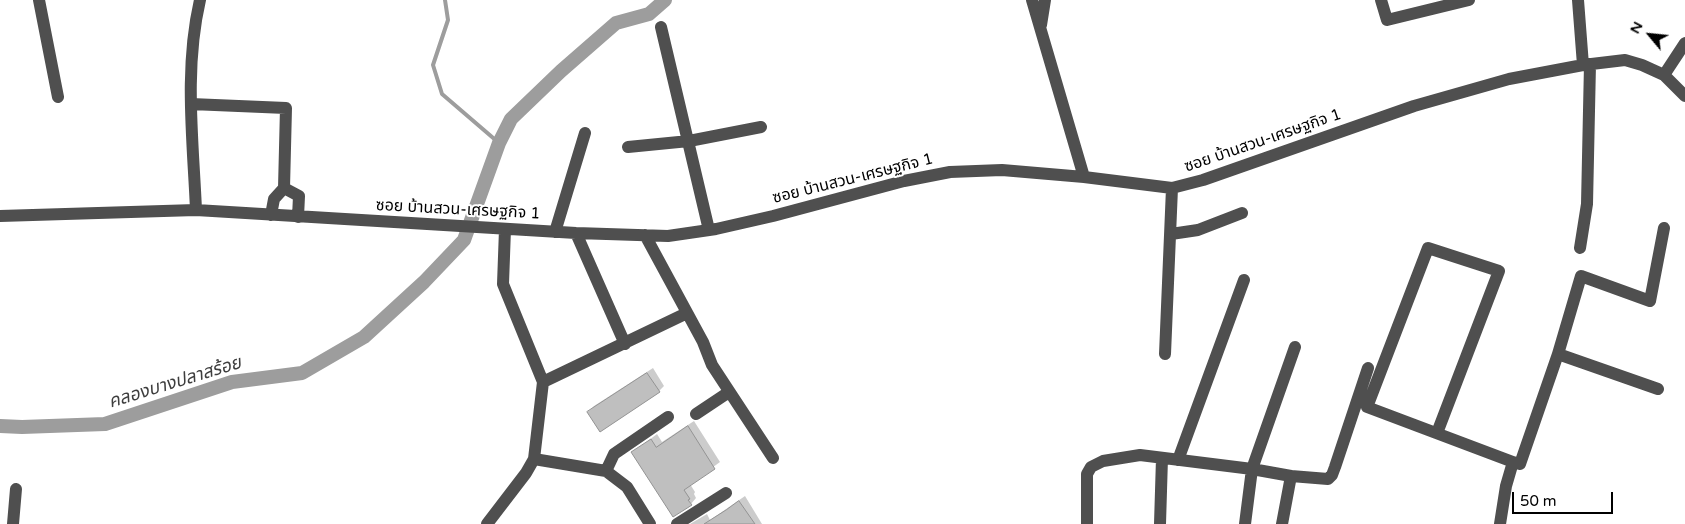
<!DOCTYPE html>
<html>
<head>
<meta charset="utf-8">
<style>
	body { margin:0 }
	#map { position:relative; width:1685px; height:524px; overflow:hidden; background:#fff; font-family:"Varela Round",sans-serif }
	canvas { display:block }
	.north { position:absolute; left:1625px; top:10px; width:50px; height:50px; -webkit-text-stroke:4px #fff; paint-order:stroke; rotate:298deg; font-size:14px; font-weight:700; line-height:20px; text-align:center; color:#000 }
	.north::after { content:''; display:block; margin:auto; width:18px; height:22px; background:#000; clip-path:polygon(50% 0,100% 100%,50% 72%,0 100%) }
	.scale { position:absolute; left:1512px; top:492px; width:101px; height:22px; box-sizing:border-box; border:2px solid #000; border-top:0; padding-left:6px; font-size:15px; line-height:18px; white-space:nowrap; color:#000; -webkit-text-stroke:4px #fff; paint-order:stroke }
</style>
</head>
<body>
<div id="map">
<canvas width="1685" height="524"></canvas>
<div class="north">N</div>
<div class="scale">50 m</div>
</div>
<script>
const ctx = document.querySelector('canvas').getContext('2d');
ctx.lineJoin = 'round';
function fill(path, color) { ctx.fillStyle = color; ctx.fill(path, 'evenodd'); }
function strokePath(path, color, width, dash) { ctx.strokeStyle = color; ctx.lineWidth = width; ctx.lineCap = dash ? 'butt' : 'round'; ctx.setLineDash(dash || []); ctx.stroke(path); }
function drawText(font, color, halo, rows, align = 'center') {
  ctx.font = font + ' "Varela Round","Noto Sans Thai",sans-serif'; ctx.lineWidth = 4; ctx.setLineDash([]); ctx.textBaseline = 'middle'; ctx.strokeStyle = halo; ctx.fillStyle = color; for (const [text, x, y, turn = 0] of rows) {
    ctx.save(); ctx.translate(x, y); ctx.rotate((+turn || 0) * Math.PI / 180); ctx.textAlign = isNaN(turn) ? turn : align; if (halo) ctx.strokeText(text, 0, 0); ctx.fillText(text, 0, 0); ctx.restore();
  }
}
fill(new Path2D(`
	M653,368L664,386L659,391L588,412L594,406Z
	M694,421L720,462L690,484L695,492L694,494L696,498L691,504L633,452L657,434L662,442Z
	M745,496L762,524H690L707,514L710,520Z`), '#0003');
strokePath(new Path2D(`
	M445,0L448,20L433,65L442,94L499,143`), '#9d9d9d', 4);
strokePath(new Path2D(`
	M0,426L22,427L105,424L232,382L302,373L364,337L424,282L464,240L499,143L511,119L561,71L616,23L649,14L665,0`), '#9d9d9d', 14);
const building = new Path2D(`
	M647,373L660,392L600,432L587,412Z
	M688,426L715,469L684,490L690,499L688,500L692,505L673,517L631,452L651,439L656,447Z
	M739,501L755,524H704L726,510Z`);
fill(building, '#bfbfbf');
strokePath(building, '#939393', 1);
strokePath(new Path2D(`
	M39,0L58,97
	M1032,0L1084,177
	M1381,0L1387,20L1469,0
	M1578,0L1583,65
	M1041,25L1045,0
	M661,27L709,230
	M1664,75L1685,43
	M191,104L286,108L284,188
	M628,147L689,141L761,127
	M196,210C193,140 184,69 200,0
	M271,215L274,199L284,188L299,196L298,217
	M0,216L196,210L576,233L668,236L716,229L773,216L904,181L950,172L1002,170L1084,177L1172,188L1203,180L1414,106L1509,79L1583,65L1625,60L1642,65L1664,75L1685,96
	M555,232L585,133
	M576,233L625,344
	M1171,234L1198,230L1242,213
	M645,235L703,342L712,365L773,458
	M1580,248L1587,204L1590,64
	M1165,354L1172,188
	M1558,354L1658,389
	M543,382L687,313
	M696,414L729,392
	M1437,433L1499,271L1428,248L1367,407L1513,462L1520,464L1558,354L1581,276L1650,301L1664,228
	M534,459L606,471L614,454L668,417
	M1178,460L1244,280
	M606,471L627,487L650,524
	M13,524L16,489
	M487,524L526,473L534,459L543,382L503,284L505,229
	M677,524L726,493
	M1087,524V474L1091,467L1103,461L1140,455L1252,469L1291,476L1328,479L1332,475L1335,467L1368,368
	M1160,524L1162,458
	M1245,524L1252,469L1295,347
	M1282,524L1291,476
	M1500,524L1506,486L1513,462`), '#4f4f4f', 12);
drawText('16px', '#000', '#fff', [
	["ซอย บ้านสวน-เศรษฐกิจ 1",1263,141,-19],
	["ซอย บ้านสวน-เศรษฐกิจ 1",853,179,-14],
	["ซอย บ้านสวน-เศรษฐกิจ 1",458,210,3]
]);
drawText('italic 18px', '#3e3e3e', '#fff', [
	["คลองบางปลาสร้อย",175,383,-17]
]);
</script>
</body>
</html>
